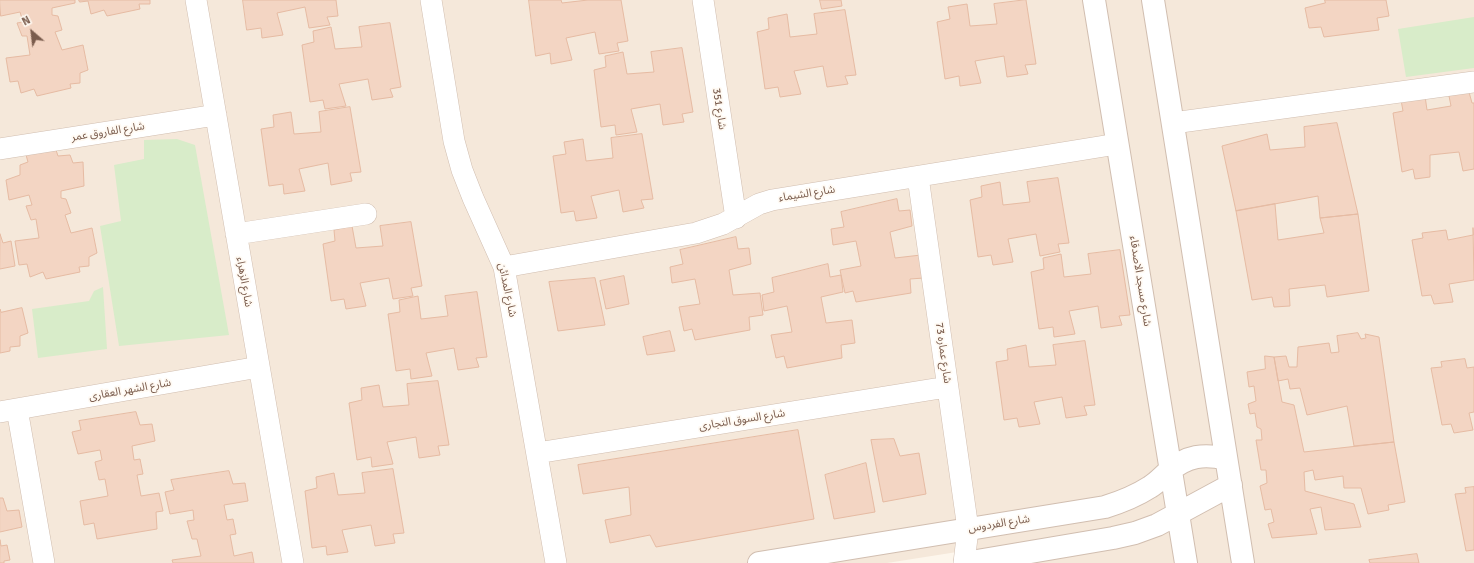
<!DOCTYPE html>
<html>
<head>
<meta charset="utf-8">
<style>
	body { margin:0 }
	#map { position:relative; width:1474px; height:563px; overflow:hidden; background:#fdf6ec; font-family:Signika,sans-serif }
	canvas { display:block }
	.north { position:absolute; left:12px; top:12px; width:40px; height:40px; -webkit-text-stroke:3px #fffaf3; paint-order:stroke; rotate:332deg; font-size:11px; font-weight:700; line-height:16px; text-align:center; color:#7a5c4d }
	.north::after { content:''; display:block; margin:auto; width:14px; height:18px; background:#7a5c4d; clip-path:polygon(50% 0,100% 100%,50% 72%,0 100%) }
</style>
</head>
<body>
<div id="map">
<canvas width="1474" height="563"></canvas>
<div class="north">N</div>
</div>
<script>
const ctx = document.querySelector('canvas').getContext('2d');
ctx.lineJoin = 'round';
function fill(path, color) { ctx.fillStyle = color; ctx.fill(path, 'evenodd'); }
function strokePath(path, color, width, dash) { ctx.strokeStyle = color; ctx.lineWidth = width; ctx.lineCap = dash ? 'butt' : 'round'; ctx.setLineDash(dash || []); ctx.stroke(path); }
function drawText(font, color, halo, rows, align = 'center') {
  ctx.font = font + ' Signika,"Noto Sans Arabic",sans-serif'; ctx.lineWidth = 3.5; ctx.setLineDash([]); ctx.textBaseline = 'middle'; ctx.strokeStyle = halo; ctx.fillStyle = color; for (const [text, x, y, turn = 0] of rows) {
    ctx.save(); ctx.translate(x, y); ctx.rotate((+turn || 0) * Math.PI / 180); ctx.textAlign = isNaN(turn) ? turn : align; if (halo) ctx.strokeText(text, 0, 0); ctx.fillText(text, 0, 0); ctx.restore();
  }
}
fill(new Path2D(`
	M0,0H1474V563H978L976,549L887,563H0Z`), '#f5e8da');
fill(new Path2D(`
	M1474,17V68L1406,77L1398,29Z
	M177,139L195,145L229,335L119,346L100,226L121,221L114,165L144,159V140Z
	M103,287L107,349L38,358L32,309L89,301L94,291Z`), '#d8ecc9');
const building = new Path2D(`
	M0,0H75V3L52,8V15L58,16L62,30L55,32L62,50L83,45L88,70L80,73V83L70,84L71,88L37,96L34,89L21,93L18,81L10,82L6,58L30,55L27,36H22L17,23L23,22L20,12L1,16Z
	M79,0H150V4H139L140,9L107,16L104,10L91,14L88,1L80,2Z
	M243,0H336L338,16L327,17L330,25L309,28L305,7L277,13L283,35L262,38L261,28L247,30Z
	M529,0H561L562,3L588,0H621L628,41L617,43L619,51L599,54L595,32L566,38L572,60L551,64L550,53L536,56Z
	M820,0H841L842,6L822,9Z
	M1026,0L1036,64L1025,65L1028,74L1007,77L1004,56L975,61L981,83L960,86L959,76L945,79L937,22L950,19L948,7L967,4L970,26L997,24L994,4Z
	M1325,0H1386L1389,16L1377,18L1379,30L1324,37L1321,27L1309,28L1305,8L1325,3Z
	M845,10L856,75L845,76L848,84L827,87L823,66L794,71L801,94L780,97L778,87L765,89L757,32L769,29L768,18L787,14L790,37L817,34L814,14Z
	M390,23L401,87L390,89L393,97L372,100L368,79L339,84L346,106L325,109L323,100L310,102L302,45L314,42L313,31L331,27L335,49L362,47L359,27Z
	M682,48L693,112L682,114L684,122L663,125L660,104L631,109L637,132L616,135L615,125L601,127L594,70L606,67L605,56L623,52L627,74L654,72L651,52Z
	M1469,92L1472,103H1474V169L1463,171L1459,152L1430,155V177L1415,179L1413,169L1402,172L1393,113L1403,111L1401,100L1425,96L1427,110L1451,106L1449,96Z
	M350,107L361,172L350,173L352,181L331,185L328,163L299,169L305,191L284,194L283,184L269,186L261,129L274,127L273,115L291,112L294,134L321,132L319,112Z
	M1337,123L1358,214L1320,218L1318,196L1236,211L1222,146L1267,134L1270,150L1305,147L1304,127Z
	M642,134L653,199L641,200L644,208L623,212L619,190L591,196L597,218L576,221L574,211L561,213L553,156L566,154L564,142L583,139L586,161L613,158L611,138Z
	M56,150L58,156L70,155L73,163L83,162L84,186L61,191V198L66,199L71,213L65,215L71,233L92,228L97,253L89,257V266L79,267L80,272L46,279L43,272L30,277L27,264L19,265L15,241L39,238L36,219L31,220L26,206L32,205L29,195L9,200L6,180L20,175V165L28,162L26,155Z
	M1058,178L1069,243L1058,244L1060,252L1040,256L1036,234L1008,239L1013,262L993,265L991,255L978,257L970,200L982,197L981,186L1000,182L1003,205L1030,202L1027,182Z
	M897,199L899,211L910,210L912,226L890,232L895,258L921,255L924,278L910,279L911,293L856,302L853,291L845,293L840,270L861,266L856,241L833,245L831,229L844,227L841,212Z
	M1275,204L1278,240L1324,233L1320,218L1358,214L1369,291L1327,297L1325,285L1289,289L1290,306L1274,307L1272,297L1252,300L1236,211Z
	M411,222L422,286L411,288L413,296L393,299L389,278L360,283L366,306L346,309L344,299L331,301L323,244L335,241L334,230L352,226L356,248L383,246L380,226Z
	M1473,228L1474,280L1449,284L1453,302L1434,304L1431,295L1422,296L1412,240L1423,238L1422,233L1446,230L1448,240L1473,235Z
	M0,234L3,243L11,241L15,266L0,269Z
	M736,237L738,249L749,248L751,264L729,270L733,295L760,293L763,315L749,317L750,330L695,340L692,329L684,331L679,307L700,304L695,279L672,283L670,267L683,264L680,250Z
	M1120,250L1130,315L1119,316L1122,325L1101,328L1098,306L1069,311L1075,334L1054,337L1053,327L1039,329L1031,272L1044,269L1043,258L1061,254L1064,277L1091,274L1088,254Z
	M828,264L830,277L841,275L843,292L821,297L826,323L852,320L855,343L841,345L842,358L787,368L784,356L776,358L771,335L792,332L787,306L764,311L762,295L774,292L772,278Z
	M624,276L629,304L606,309L600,281Z
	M595,278L605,325L558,331L549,282Z
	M477,292L487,357L476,358L479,367L458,370L454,348L426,353L432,376L411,379L410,369L396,371L388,314L400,312L399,300L418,296L421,319L448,316L445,296Z
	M22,308L28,333L20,336V346L10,347V351L0,353V309L1,312Z
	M670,331L675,351L647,355L643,337Z
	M1358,333L1361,339L1366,338L1365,334L1379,337L1394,442L1354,446L1347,406L1307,415L1300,388L1290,389L1288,379L1278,381L1274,357L1286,356L1289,367H1297L1298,347L1329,343L1331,353L1339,352L1337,336Z
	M1085,341L1095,405L1084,406L1087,415L1066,418L1062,397L1034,402L1040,424L1019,427L1017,418L1004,420L996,362L1008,360L1007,349L1026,345L1029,367L1056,365L1053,345Z
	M1265,356L1274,357L1282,402L1294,405L1304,452L1394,442L1405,502L1388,505L1389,510L1368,514L1361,488H1344L1343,476L1315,480L1313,470L1304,472L1305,491L1354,504L1361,527L1325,530L1321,507L1310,509L1317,534L1272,538L1268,524L1274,522L1271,509L1265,510L1260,486L1267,483L1266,470H1261L1256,440H1262L1261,429L1257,427L1255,413L1250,414L1248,404L1256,401L1254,386L1249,387L1247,372L1265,369Z
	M1465,359L1467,368L1474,367V412L1469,413L1473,430L1454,433L1451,424L1442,425L1431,368L1442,367L1441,362Z
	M438,381L449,445L438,446L440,455L419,458L416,437L387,442L393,464L372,467L371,457L357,460L349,403L362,400L361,388L379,385L383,407L409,405L407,384Z
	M136,412L140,425L152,424L155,441L132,446L134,460L140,459L143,474L137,475L141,496L159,493L163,511L156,512L157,529L97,539L94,523L84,525L80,501L108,496L105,479L99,480L95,462L102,460L100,450L78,454L72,432L81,430L79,421Z
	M798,430L814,519L656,547L650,535L610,543L605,520L631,515L629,487L583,494L578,465Z
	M894,439L900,456L919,453L926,494L883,502L871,440Z
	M866,463L875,512L834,519L825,475Z
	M393,469L404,533L393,534L395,543L375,546L371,525L342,530L348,552L327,555L326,546L312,548L305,491L317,488L316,477L334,473L338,495L365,493L362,473Z
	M229,471L233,484L245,483L248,501L224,505L227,520L233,519L236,534L230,535L234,556L252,552L254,563H173L172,560L201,556L197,539H192L187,521L194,520L193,510L170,514L165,492L174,490L171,480Z
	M1474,487V550L1466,551L1455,494L1466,493L1465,488Z
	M0,498H3L7,511L19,510L22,527L0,532Z
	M0,540L1,546L7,545L10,560L4,561V563H0Z
	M1417,554L1419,563H1370L1369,560Z`);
fill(building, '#f3d5c3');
strokePath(building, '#e6bba3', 1);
const minor = new Path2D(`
	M196,0L293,563
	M431,0L454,141L462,170L473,198L504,267L556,563
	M703,0L736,218
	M1173,123L1474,82
	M0,149L216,115
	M918,177L968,529L964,563
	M236,234L366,214
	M504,267L696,233L723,224L759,204L772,200L1117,144
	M17,409L44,563
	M0,412L259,367
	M537,453L947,387`);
const tertiary = new Path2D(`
	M1094,0L1186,563
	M1153,0L1243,563
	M759,563L1105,507C1121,502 1136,496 1150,487C1157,483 1163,476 1169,471C1187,456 1204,453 1226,459
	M965,563L1113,538L1135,533L1157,525L1231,485`);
strokePath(minor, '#d1beb0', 22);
strokePath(tertiary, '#d1beb0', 24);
strokePath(minor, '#fff', 21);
strokePath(tertiary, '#fff', 22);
drawText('11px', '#7a5c4d', '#fffaf3', [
	["شارع 351",719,109,81],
	["شارع الفاروق عمر",108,132,-9],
	["شارع الشيماء",807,194,-9],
	["شارع مسجد الاصدقاء",1140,281,81],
	["شارع الزهراء",244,282,80],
	["شارع المدائن",507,290,78],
	["شارع عماره 73",943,353,82],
	["شارع الشهر العقارى",130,390,-10],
	["شارع السوق التجارى",742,420,-9],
	["شارع الفردوس",999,524,-9]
]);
</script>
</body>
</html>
